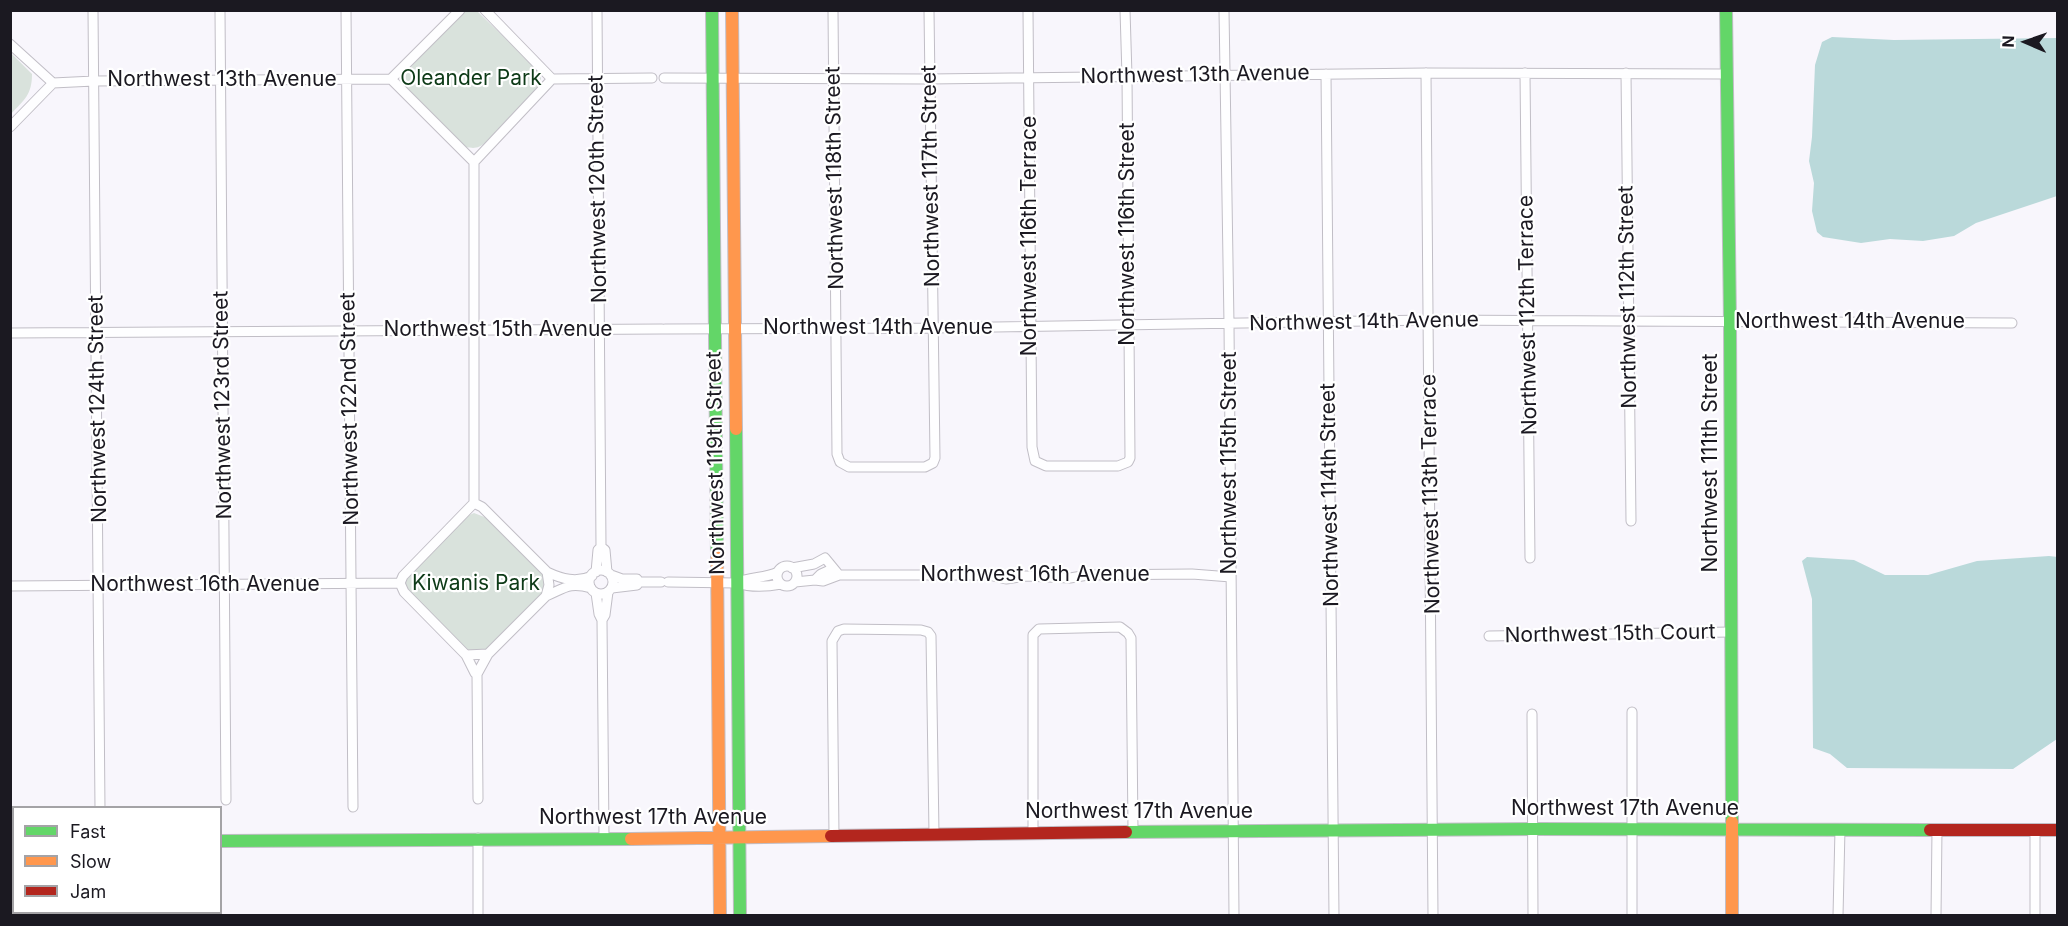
<!DOCTYPE html>
<html>
<head>
<meta charset="utf-8">
<style>
	body { margin:0 }
	#map { position:relative; width:2068px; height:926px; overflow:hidden; background:#f8f6fc; font-family:Inter,sans-serif }
	canvas { display:block }
	.frame { position:absolute; inset:0; border:12px solid #1b1921; pointer-events:none }
	.legend { position:absolute; left:12px; top:806px; width:210px; height:108px; box-sizing:border-box; background:#fff; border:2px solid #a4a3a6; margin:0; padding:8px 10px; list-style:none; font-size:18px; color:#1b1921 }
	.legend li { display:flex; align-items:center; gap:12px; height:30px }
	.legend b { width:30px; border:2px solid #a4a3a6 }
	.north { position:absolute; left:1996px; top:12px; width:60px; height:60px; -webkit-text-stroke:4px #fff; paint-order:stroke; rotate:272deg; font-size:16px; font-weight:700; line-height:24px; text-align:center; color:#1b1921 }
	.north::after { content:''; display:block; margin:auto; width:21px; height:27px; background:#1b1921; clip-path:polygon(50% 0,100% 100%,50% 72%,0 100%) }
</style>
</head>
<body>
<div id="map">
<canvas width="2068" height="926"></canvas>
<div class="frame"></div>
<ul class="legend">
<li><b style="height:8px;background:#63d668"></b>Fast</li>
<li><b style="height:8px;background:#ff974d"></b>Slow</li>
<li><b style="height:8px;background:#b3261e"></b>Jam</li>
</ul>
<div class="north">N</div>
</div>
<script>
const ctx = document.querySelector('canvas').getContext('2d');
ctx.lineJoin = 'round';
function fill(path, color) { ctx.fillStyle = color; ctx.fill(path, 'evenodd'); }
function strokePath(path, color, width, dash) { ctx.strokeStyle = color; ctx.lineWidth = width; ctx.lineCap = dash ? 'butt' : 'round'; ctx.setLineDash(dash || []); ctx.stroke(path); }
function drawText(font, color, halo, rows, align = 'center') {
  ctx.font = font + ' Inter,sans-serif'; ctx.lineWidth = 4.5; ctx.setLineDash([]); ctx.textBaseline = 'middle'; ctx.strokeStyle = halo; ctx.fillStyle = color; for (const [text, x, y, turn = 0] of rows) {
    ctx.save(); ctx.translate(x, y); ctx.rotate((+turn || 0) * Math.PI / 180); ctx.textAlign = isNaN(turn) ? turn : align; if (halo) ctx.strokeText(text, 0, 0); ctx.fillText(text, 0, 0); ctx.restore();
  }
}
fill(new Path2D(`
	M469,11L478,12L538,70L541,78V84L486,142C479,148 475,149 466,147L404,87L403,80L405,73L461,13Z
	M11,53L32,74C32,95 24,100 11,114Z
	M474,513L487,518L541,572C546,580 547,584 542,593L487,649L473,653L466,649L410,595L404,584L407,578L465,517Z`), '#d9e2dc');
fill(new Path2D(`
	M1832,37L1894,40L2057,38V196L1976,223L1954,236L1923,241L1890,239L1861,243L1823,237L1817,232L1812,211L1814,183L1809,161L1812,137L1815,65L1822,42Z
	M2049,556L2058,557L2057,739L2013,769L1847,768L1830,754L1813,748L1812,599L1802,561L1807,557L1854,560L1885,575H1928L1977,561Z`), '#bad9da');
const street = new Path2D(`
	M93,10L100,808
	M220,10L226,800
	M346,10L353,807
	M485,10L552,79L652,78
	M833,10L837,454L840,462L849,467H925L933,463L935,458L929,10
	M1028,10L1032,447L1035,461L1046,466H1118L1128,462L1130,458L1127,76L1125,10
	M1224,10L1229,324L1234,916
	M10,44L53,83
	M1426,73L1433,916
	M1525,73L1530,558
	M1626,73L1631,521
	M1326,74L1334,916
	M664,78L929,79L1426,73L1726,74
	M391,79L474,162
	M10,127L53,83L94,81L391,79L460,10
	M474,162L552,79
	M665,329L933,328L1429,320L2012,323
	M10,333L662,329
	M474,503L403,576L400,583L404,592L466,655L488,654L546,596C565,588 569,582 591,588
	M474,503V162
	M474,503L482,507L547,572C562,579 576,583 592,576
	M601,547L605,550L607,572
	M777 576a10 10 0 1 1 20 0a10 10 0 1 1-20 0Z
	M792,568L814,564L825,558L839,575H989L1006,579L1026,576L1070,578L1088,575L1192,574L1231,577
	M589 582a12 12 0 1 1 24 0a12 12 0 1 1-24 0Z
	M596,572L598,550L601,547L597,10
	M611,575L622,579H637L639,582H661
	M815,580L823,581L839,575
	M668,582L737,583C752,588 766,587 781,584
	M795,582L815,580L821,574L832,569
	M737,583C750,576 764,579 778,572
	M10,586L400,583
	M612,588L637,585L639,582
	M596,593L599,614L602,620L604,837
	M546,596L549,585L547,572
	M602,620L605,615L608,592
	M1489,636L1731,632
	M466,655L475,673L477,674
	M1632,712V916
	M1532,714L1533,916
	M478,799L477,674L488,654
	M1033,832V635L1039,629L1120,627L1128,633L1131,638L1133,831
	M834,836L832,641L838,631L844,629L921,630L928,632L931,636L934,834
	M478,838V916
	M37,912V916
	M152,912L155,916
	M1838,916L1840,829
	M1936,916L1937,830
	M2035,916V830`);
const fast = new Path2D(`
	M712,10L717,555
	M1726,10L1730,322L1732,822
	M736,429L740,916
	M1126,832L1534,829L1930,830
	M220,841L631,839
	M10,842H14`);
const slow = new Path2D(`
	M732,10L736,429
	M717,555L720,916
	M1732,822V916
	M631,839L831,836`);
const jam = new Path2D(`
	M1930,830H2058
	M831,836L1126,832`);
strokePath(street, '#c1bec6', 11);
strokePath(fast, '#c1bec6', 14);
strokePath(slow, '#c1bec6', 14);
strokePath(jam, '#c1bec6', 14);
strokePath(street, '#fefeff', 9);
strokePath(fast, '#63d668', 12);
strokePath(slow, '#ff974d', 12);
strokePath(jam, '#b3261e', 12);
drawText('21px', '#1b1921', '#fff', [
	["Northwest 13th Avenue",1195,75,-1],
	["Northwest 13th Avenue",222,80],
	["Northwest 117th Street",931,176,-91],
	["Northwest 118th Street",835,178,-91],
	["Northwest 120th Street",598,189,-91],
	["Northwest 116th Street",1128,234,-90],
	["Northwest 116th Terrace",1030,236,-90],
	["Northwest 112th Street",1628,297,-91],
	["Northwest 112th Terrace",1528,315,-91],
	["Northwest 14th Avenue",1364,322,-1],
	["Northwest 14th Avenue",1850,322],
	["Northwest 14th Avenue",878,328],
	["Northwest 15th Avenue",498,330],
	["Northwest 123rd Street",223,405,-91],
	["Northwest 124th Street",98,409,-91],
	["Northwest 122nd Street",350,409,-91],
	["Northwest 119th Street",716,463,-91],
	["Northwest 115th Street",1230,463,-90],
	["Northwest 111th Street",1711,463,-90],
	["Northwest 113th Terrace",1431,494,-91],
	["Northwest 114th Street",1330,495,-91],
	["Northwest 16th Avenue",1035,575],
	["Northwest 16th Avenue",205,585],
	["Northwest 15th Court",1610,634,-1],
	["Northwest 17th Avenue",1625,809],
	["Northwest 17th Avenue",1139,812],
	["Northwest 17th Avenue",653,818]
]);
drawText('21px', '#0d3a17', '#fff', [
	["Oleander Park",471,79],
	["Kiwanis Park",476,584]
]);
</script>
</body>
</html>
